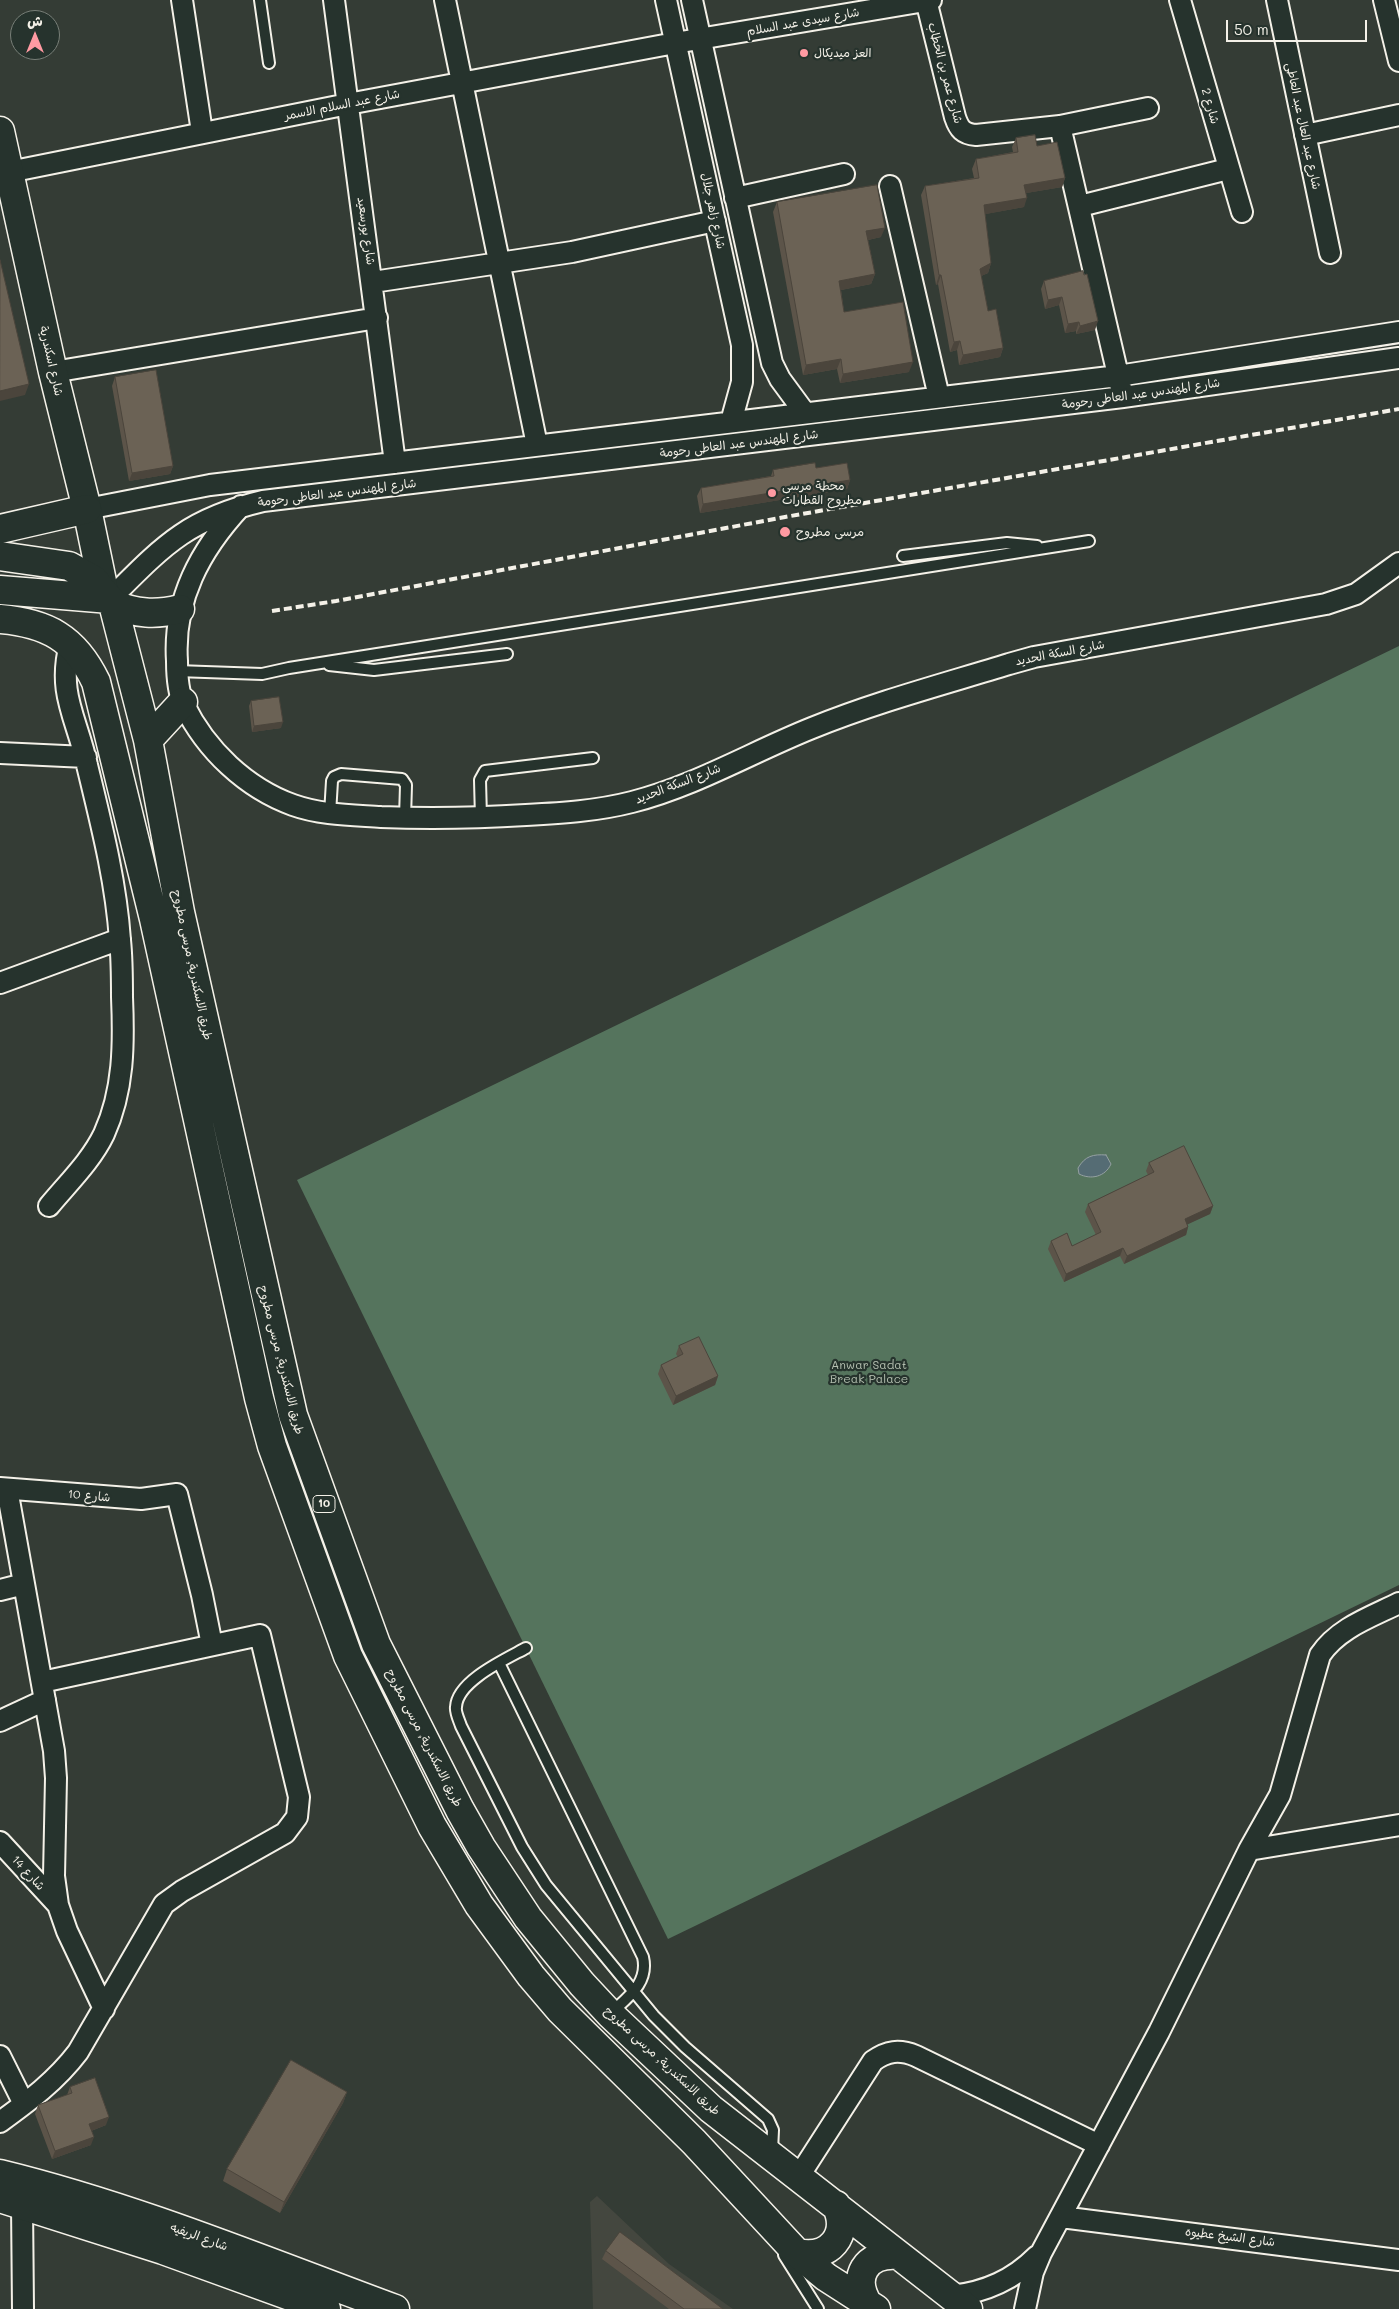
<!DOCTYPE html>
<html>
<head>
<meta charset="utf-8">
<style>
	body { margin:0 }
	#map { position:relative; width:1399px; height:2309px; overflow:hidden; background:#343c35; font-family:Mali,"Playpen Sans Arabic",sans-serif }
	canvas { display:block }
	.north { position:absolute; left:10px; top:10px; width:50px; height:50px; box-sizing:border-box; background:#26332d; border:1px solid #787f78; border-radius:50%; rotate:0deg; font-size:14px; font-weight:700; line-height:20px; text-align:center; color:#f4f1e8 }
	.north::after { content:''; display:block; margin:auto; width:18px; height:22px; background:#ff9aa2; clip-path:polygon(50% 0,100% 100%,50% 72%,0 100%) }
	.scale { position:absolute; left:1226px; top:20px; width:141px; height:22px; box-sizing:border-box; border:2px solid #f4f1e8; border-top:0; padding-left:6px; font-size:15px; line-height:18px; white-space:nowrap; color:#f4f1e8; -webkit-text-stroke:4px #26332d; paint-order:stroke }
</style>
</head>
<body>
<div id="map">
<canvas width="1399" height="2309"></canvas>
<div class="north">ش</div>
<div class="scale">50 m</div>
</div>
<script>
const ctx = document.querySelector('canvas').getContext('2d');
ctx.lineJoin = 'round';
function fill(path, color) { ctx.fillStyle = color; ctx.fill(path, 'evenodd'); }
function strokePath(path, color, width, dash) { ctx.strokeStyle = color; ctx.lineWidth = width; ctx.lineCap = dash ? 'butt' : 'round'; ctx.setLineDash(dash || []); ctx.stroke(path); }
function drawText(font, color, halo, rows, align = 'center') {
  ctx.font = font + ' Mali,"Playpen Sans Arabic",sans-serif'; ctx.lineWidth = 4.5; ctx.setLineDash([]); ctx.textBaseline = 'middle'; ctx.strokeStyle = halo; ctx.fillStyle = color; for (const [text, x, y, turn = 0] of rows) {
    ctx.save(); ctx.translate(x, y); ctx.rotate((+turn || 0) * Math.PI / 180); ctx.textAlign = isNaN(turn) ? turn : align; if (halo) ctx.strokeText(text, 0, 0); ctx.fillText(text, 0, 0); ctx.restore();
  }
}
fill(new Path2D(`
	M597,2196L669,2264L733,2309H593L590,2202Z`), '#44473f');
fill(new Path2D(`
	M1399,646V1585L668,1939L297,1180Z`), '#55745d');
const water = new Path2D(`
	M1106,1155L1111,1164C1105,1177 1091,1180 1079,1174L1078,1168C1085,1156 1093,1154 1106,1155Z`);
fill(water, '#556c74');
strokePath(water, '#95a1a2', 1);
const lane = new Path2D(`
	M260,0L269,63
	M903,556L1007,543L1037,546
	M329,665L374,670L507,654
	M177,671L262,674L289,668L1089,541
	M330,814L332,781L334,777L341,774L402,779L406,785L405,818
	M481,818L480,780L485,771L593,758
	M526,1648C506,1659 457,1681 456,1707C455,1712 459,1720 461,1726L522,1847L546,1885L654,2016L685,2047L768,2119L773,2130L772,2151
	M499,1663L643,1957C649,1983 628,1997 611,2013
	M784,2255L818,2309`);
const street = new Path2D(`
	M182,0L202,132
	M334,0L395,463
	M445,0L537,445
	M666,0L742,345V382L731,422
	M692,0L772,363L780,379L805,413
	M926,0L955,117C959,129 963,134 976,135L1060,126L1148,108
	M1180,0L1242,212
	M1277,0L1330,253
	M1384,0L1399,61
	M1060,126L1121,388
	M1305,135L1399,115
	M9,172L348,104L675,43L931,0
	M890,186L939,397
	M735,198L844,174
	M1080,206L1228,169
	M373,282L572,252L715,221
	M53,372L377,318
	M241,506C200,550 173,600 177,661C177,675 178,692 184,705C206,750 246,788 293,805C321,815 351,815 381,817C430,819 478,818 526,815C562,813 597,811 632,802C695,786 752,752 812,728C876,702 944,684 1009,664L1034,657L1326,604L1356,594L1399,563
	M87,509L210,485L1118,376L1399,332
	M110,599C163,546 187,519 263,501L1123,397L1399,358
	M0,753L86,757
	M0,983L120,939
	M49,1206C68,1183 91,1161 104,1134C124,1090 124,1044 122,997C122,978 122,959 120,940C116,881 101,823 87,765C77,718 57,694 70,644
	M0,1488L141,1499L177,1494L202,1595L212,1645
	M7,1489L54,1751L56,1778L54,1876L58,1905L67,1931L104,2009
	M0,1590L24,1584
	M0,1721L45,1700
	M0,1842L58,1905
	M1249,1850L1399,1825
	M0,2056L24,2104
	M0,2122C29,2101 56,2081 78,2052L164,1904L182,1891L285,1833L297,1817L299,1797L260,1635L42,1682
	M799,2176L873,2061C887,2051 899,2049 916,2056L1099,2145
	M22,2204L23,2309
	M1061,2217L1399,2260
	M952,2296C986,2292 1013,2280 1037,2256
	M1025,2309L1033,2272L1041,2253L1159,2032L1249,1850L1280,1795L1320,1655C1338,1628 1371,1617 1399,1603`);
const secondary = new Path2D(`
	M0,131L53,372L87,509L104,591
	M0,2174C135,2207 265,2261 395,2309
	M0,2198L163,2250L326,2309`);
const primary = new Path2D(`
	M0,529L87,509
	M0,556L69,566L94,580L113,604L148,740L180,912L293,1415L376,1644L460,1810L481,1847L528,1918L582,1984L610,2014L711,2109L968,2309
	M0,590L110,599
	M113,604C136,614 156,615 180,609
	M0,619C47,623 75,638 96,682L154,919L259,1398L272,1446L348,1656L432,1826L479,1905L531,1976L560,2010L694,2142L797,2253L826,2277L876,2309
	M148,740L183,702
	M797,2253C829,2260 851,2235 836,2205
	M868,2304C851,2277 866,2253 897,2255`);
strokePath(lane, '#f4f1e8', 14);
strokePath(street, '#f4f1e8', 24);
strokePath(secondary, '#f4f1e8', 31);
strokePath(primary, '#f4f1e8', 31);
strokePath(lane, '#26332d', 10);
strokePath(street, '#26332d', 20);
strokePath(secondary, '#26332d', 28);
strokePath(primary, '#26332d', 28);
strokePath(new Path2D(`
	M272,611L336,601L785,517L1399,409`), '#f4f1e8', 4, [8, 4]);
fill(new Path2D(`
	M1016,138L1037,146L1065,178L1062,187L1026,193L1024,207L985,214L991,263L988,273L981,276L988,311L1003,348L1000,357L959,365L957,350L950,352L938,284L936,285L921,195L925,186L974,178L972,169L976,159L1013,152L1012,147Z
	M777,202L881,237L868,240L875,274L871,284L841,290L844,312L909,372L840,383L837,369L803,375L773,212Z
	M1083,271L1095,330L1076,334V331L1065,333L1059,305L1045,309L1041,289L1044,281Z
	M115,377L173,466L170,474L129,481L112,386Z
	M816,468L850,480L847,489L700,513L697,496L701,488L771,476L773,470Z
	M251,701L281,728L252,732L249,706Z
	M1149,1163L1213,1206L1210,1214L1187,1224L1188,1227L1186,1235L1124,1264L1120,1256L1064,1282L1048,1249L1051,1241L1072,1246L1096,1235L1085,1212L1088,1204L1148,1175L1146,1171Z
	M679,1346L718,1376L715,1385L673,1405L658,1374L661,1365L678,1357L676,1354Z
	M70,2087L106,2125L91,2131V2145L52,2159L35,2114L38,2105L67,2095Z
	M347,2092L343,2103L280,2213L223,2181L227,2169Z
	M606,2251L723,2309H669L602,2259Z`), '#5c5449');
fill(new Path2D(`
	M1065,178L1062,187L1021,194L1024,185Z
	M1027,198L1024,207L981,215L984,205Z
	M885,228L881,237L863,241L866,231Z
	M991,263L988,273L977,278L980,269Z
	M875,274L871,284L836,291L839,281Z
	M939,275H941L938,284L936,285Z
	M1062,297L1059,305L1045,309L1048,300Z
	M1098,321L1095,330L1076,334L1080,326Z
	M1079,322L1076,331L1065,333L1068,324Z
	M960,341L957,350L950,352L954,342Z
	M1003,348L1000,357L959,365L963,355Z
	M841,359L837,369L803,375L806,365Z
	M913,362L909,372L840,383L843,374Z
	M29,384L25,395L0,401V391Z
	M173,466L170,474L129,481L132,473Z
	M850,480L847,489L700,513L703,504Z
	M283,722L281,728L252,732L254,726Z
	M1213,1206L1210,1214L1182,1227L1185,1219Z
	M1188,1227L1186,1235L1124,1264L1127,1256Z
	M1123,1248L1120,1256L1064,1282L1066,1274Z
	M718,1376L715,1385L673,1405L676,1396Z
	M347,2092L343,2103L280,2213L284,2202Z
	M109,2117L106,2125L86,2133L89,2124Z
	M94,2137L91,2145L52,2159L55,2151Z`), '#4b453c');
const building = new Path2D(`
	M1035,135L1037,146L1057,142L1065,178L1024,185L1027,198L984,205L991,263L980,269L988,311L996,309L1003,348L963,355L960,341L954,342L941,275H939L925,186L979,178L976,159L1018,152L1016,138Z
	M877,185L885,228L866,231L875,274L839,281L844,312L903,302L913,362L843,374L841,359L806,365L777,202Z
	M0,260L29,384L0,391Z
	M1083,271L1084,275L1087,274L1098,321L1080,326L1079,322L1068,324L1062,297L1048,300L1044,281Z
	M156,370L173,466L132,473L115,377Z
	M815,463L816,468L847,463L850,480L703,504L701,488L774,476L773,470Z
	M279,697L283,722L254,726L251,701Z
	M1184,1146L1213,1206L1185,1219L1188,1227L1127,1256L1123,1248L1066,1274L1051,1241L1067,1233L1072,1246L1101,1232L1088,1204L1154,1172L1149,1163Z
	M699,1337L718,1376L676,1396L661,1365L683,1354L679,1346Z
	M291,2060L347,2092L284,2202L227,2169Z
	M95,2078L109,2117L89,2124L94,2137L55,2151L38,2105L72,2093L70,2087Z
	M620,2232L723,2309H684L606,2251Z`);
fill(building, '#6b6255');
strokePath(building, '#4b453c', 1);
for (const [x, y, r, color] of [
	[804,53,5,"#ff9aa2"],
	[772,493,5,"#ff9aa2"],
	[785,532,6,"#ff9aa2"]
]) { const dot = new Path2D(); dot.arc(x, y, r, 0, 2 * Math.PI); ctx.fillStyle = color; ctx.fill(dot); strokePath(dot, '#26332d', 2); }
for (const [x, y, w] of [
	[324,1504,22]
]) { const box = new Path2D(); box.roundRect(x - w / 2, y - 8.5, w, 17, 4); ctx.fillStyle = '#26332d'; ctx.fill(box); strokePath(box, '#f4f1e8', 1); }
drawText('bold 11px', '#f4f1e8', null, [
	["10",324,1504]
]);
drawText('12px', '#f4f1e8', '#26332d', [
	["شارع سيدى عبد السلام",803,22,-10],
	["شارع عمر بن الخطاب",945,73,75],
	["شارع عبد السلام الاسمر",342,105,-11],
	["شارع 2",1210,106,74],
	["شارع عبد العال عبد العاطى",1303,126,78],
	["شارع زاهر جلال",713,211,78],
	["شارع بورسعيد",366,231,82],
	["شارع اسكندرية",51,361,77],
	["شارع المهندس عبد العاطى رحومة",1141,394,-8],
	["شارع المهندس عبد العاطى رحومة",739,444,-7],
	["شارع المهندس عبد العاطى رحومة",337,493,-7],
	["شارع السكة الحديد",1060,653,-11],
	["شارع السكة الحديد",678,784,-21],
	["طريق الاسكندرية, مرسى مطروح",192,965,78],
	["طريق الاسكندرية, مرسى مطروح",281,1360,76],
	["شارع 10",89,1496,5],
	["طريق الاسكندرية, مرسى مطروح",424,1738,63],
	["شارع 14",28,1873,47],
	["طريق الاسكندرية, مرسى مطروح",662,2061,43],
	["شارع الريفيه",199,2237,20],
	["شارع الشيخ عطيوه",1230,2237,7]
]);
drawText('12px', '#f4f1e8', '#26332d', [
	["العز ميديكال",814,53],
	["محطة مرسى",782,486],
	["مطروح القطارات",782,500],
	["مرسى مطروح",796,532]
], 'left');
drawText('12px', '#b4bfb0', '#26332d', [
	["Anwar Sadat",869,1365],
	["Break Palace",869,1379]
]);
</script>
</body>
</html>
